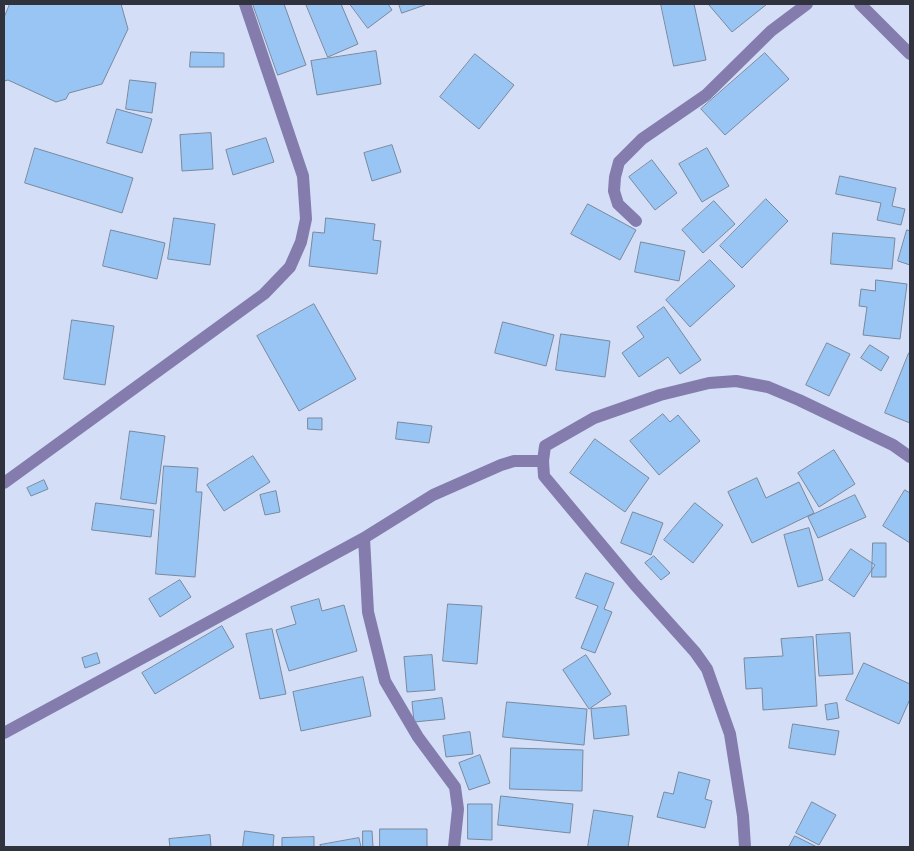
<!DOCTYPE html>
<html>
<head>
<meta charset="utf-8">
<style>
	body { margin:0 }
	#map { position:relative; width:914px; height:851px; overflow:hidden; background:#d5def7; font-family:"PT Sans",sans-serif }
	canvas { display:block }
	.frame { position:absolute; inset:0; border:5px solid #30333d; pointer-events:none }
</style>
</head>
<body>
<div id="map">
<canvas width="914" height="851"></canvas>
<div class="frame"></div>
</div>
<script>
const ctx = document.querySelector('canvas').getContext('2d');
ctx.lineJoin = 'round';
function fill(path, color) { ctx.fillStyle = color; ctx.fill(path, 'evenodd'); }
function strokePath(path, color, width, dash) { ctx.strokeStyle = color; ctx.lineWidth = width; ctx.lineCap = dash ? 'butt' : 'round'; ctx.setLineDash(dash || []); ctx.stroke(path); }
const building = new Path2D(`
	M10,4H121L128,29L102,84L69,93L66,99L56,102L8,80L4,81V18Z
	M253,4H284L306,65L278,75Z
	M306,4H341L358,44L328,57Z
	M350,4H388L392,10L368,28Z
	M399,4H425V5L402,13Z
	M661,4H694L706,60L674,66Z
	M710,4H767L732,32L709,5Z
	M376,51L381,84L317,95L311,61Z
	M191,52L224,53V67H190Z
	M765,53L789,79L725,135L701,109Z
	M475,54L514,85L479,129L440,97Z
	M130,80L156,83L152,113L126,109Z
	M117,109L152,119L142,153L107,143Z
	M211,133L213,169L182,171L180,135Z
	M266,138L274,162L233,175L226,150Z
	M392,145L401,172L372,181L364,153Z
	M35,148L133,178L122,213L25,183Z
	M707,148L729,186L702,202L679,164Z
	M652,160L677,193L655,210L629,177Z
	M840,176L896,188L892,206L905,209L901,225L877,220L881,203L836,194Z
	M766,199L788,221L742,268L720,246Z
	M714,201L735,224L703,253L682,230Z
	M588,204L636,230L620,260L571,234Z
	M174,218L215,224L210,265L168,259Z
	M326,218L375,224L373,240L381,241L377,274L309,266L313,232L324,233Z
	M111,230L165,243L157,279L103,266Z
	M907,230L910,231V265L898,261Z
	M833,233L895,238L892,269L831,264Z
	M641,242L685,251L679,281L635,272Z
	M710,260L735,286L690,327L666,300Z
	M876,280L907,284L900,339L863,335L867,307L859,306L861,289L875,291Z
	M314,304L356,379L299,411L257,336Z
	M664,307L701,360L680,374L668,357L639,377L622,353L644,337L637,327Z
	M72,320L114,326L105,385L64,379Z
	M503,322L554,335L546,366L495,353Z
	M561,334L610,341L605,377L556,370Z
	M827,343L850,354L829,396L806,385Z
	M870,345L889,357L881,371L861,358Z
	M909,353H910V423L885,413Z
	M663,414L670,422L678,415L700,441L659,475L630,441Z
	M308,418H322V430L308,429Z
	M398,422L432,426L429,443L396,439Z
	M130,431L165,436L156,504L121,499Z
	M595,439L649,478L625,512L570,473Z
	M834,450L855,484L819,507L798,473Z
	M253,456L270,482L224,511L207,485Z
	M164,466L198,468L196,492H202L195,577L156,574Z
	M757,478L766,498L799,482L814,513L752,543L728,492Z
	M44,480L48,489L31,496L27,488Z
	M905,490L910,493V543L883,526Z
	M276,491L280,512L265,515L260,495Z
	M855,495L866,517L818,538L808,517Z
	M96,503L154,510L151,537L92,530Z
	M695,503L723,525L693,563L664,540Z
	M633,512L663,523L651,555L621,543Z
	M809,528L823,580L798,587L784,535Z
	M873,543H886V577H872Z
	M851,549L875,565L854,597L829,580Z
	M654,556L670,573L661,580L645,563Z
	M586,573L614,583L604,609L612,612L595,653L581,648L598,606L576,598Z
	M180,580L191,597L160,617L149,599Z
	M319,599L322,611L344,605L357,651L289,671L276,630L296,624L291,607Z
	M448,604L482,606L477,664L443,661Z
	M222,626L234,647L155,694L142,673Z
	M272,629L286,694L260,699L246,634Z
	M850,633L853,674L819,676L816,635Z
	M813,637L817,706L763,710L762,688L746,689L744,658L783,656L781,639Z
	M97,653L100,663L85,668L82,658Z
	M432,655L435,690L407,692L404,657Z
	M586,655L611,694L589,709L563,670Z
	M864,663L910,684V699L899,724L846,700Z
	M363,677L371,716L301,731L293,692Z
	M442,698L445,719L414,722L412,702Z
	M507,702L587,709L584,745L503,737Z
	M837,703L839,718L827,720L825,705Z
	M626,706L629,735L594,739L591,709Z
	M793,724L839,731L835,755L789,748Z
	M470,732L473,754L446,757L443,736Z
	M511,748L583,750L582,791L510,789Z
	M480,755L490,783L469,790L459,763Z
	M679,772L710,780L705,799L712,801L705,828L657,817L664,792L673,794Z
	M501,796L573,804L570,833L498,825Z
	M812,802L836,815L819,845L796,833Z
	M468,804H492V840L468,839Z
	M594,810L633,816L628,847H588Z
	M380,829H427V847H380Z
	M245,831L274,835L273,847H243Z
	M363,831H372L373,847H363Z
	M210,835L211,847H170L169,839Z
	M795,836L817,847H789Z
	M314,837V847H282V838Z
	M359,838L361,847H321L320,845Z`);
fill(building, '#98c5f4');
strokePath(building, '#78899d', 1);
strokePath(new Path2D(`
	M860,4L910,54
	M636,221L618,204L614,191L615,177L619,162L642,139L706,95L771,31L807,4
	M4,483L264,294L290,267L301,242L306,219L303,176L245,4
	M364,538L368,612L385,681L418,737L455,787L458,809L454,847
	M4,733L364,538L433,495L501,465L514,461H543
	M745,847L743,816L730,734L707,669L695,652L635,585L544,476L543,461L545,446L594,418L660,395L709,383L736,381L768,387L799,400L893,445L910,457`), '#837cad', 12);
</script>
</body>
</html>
